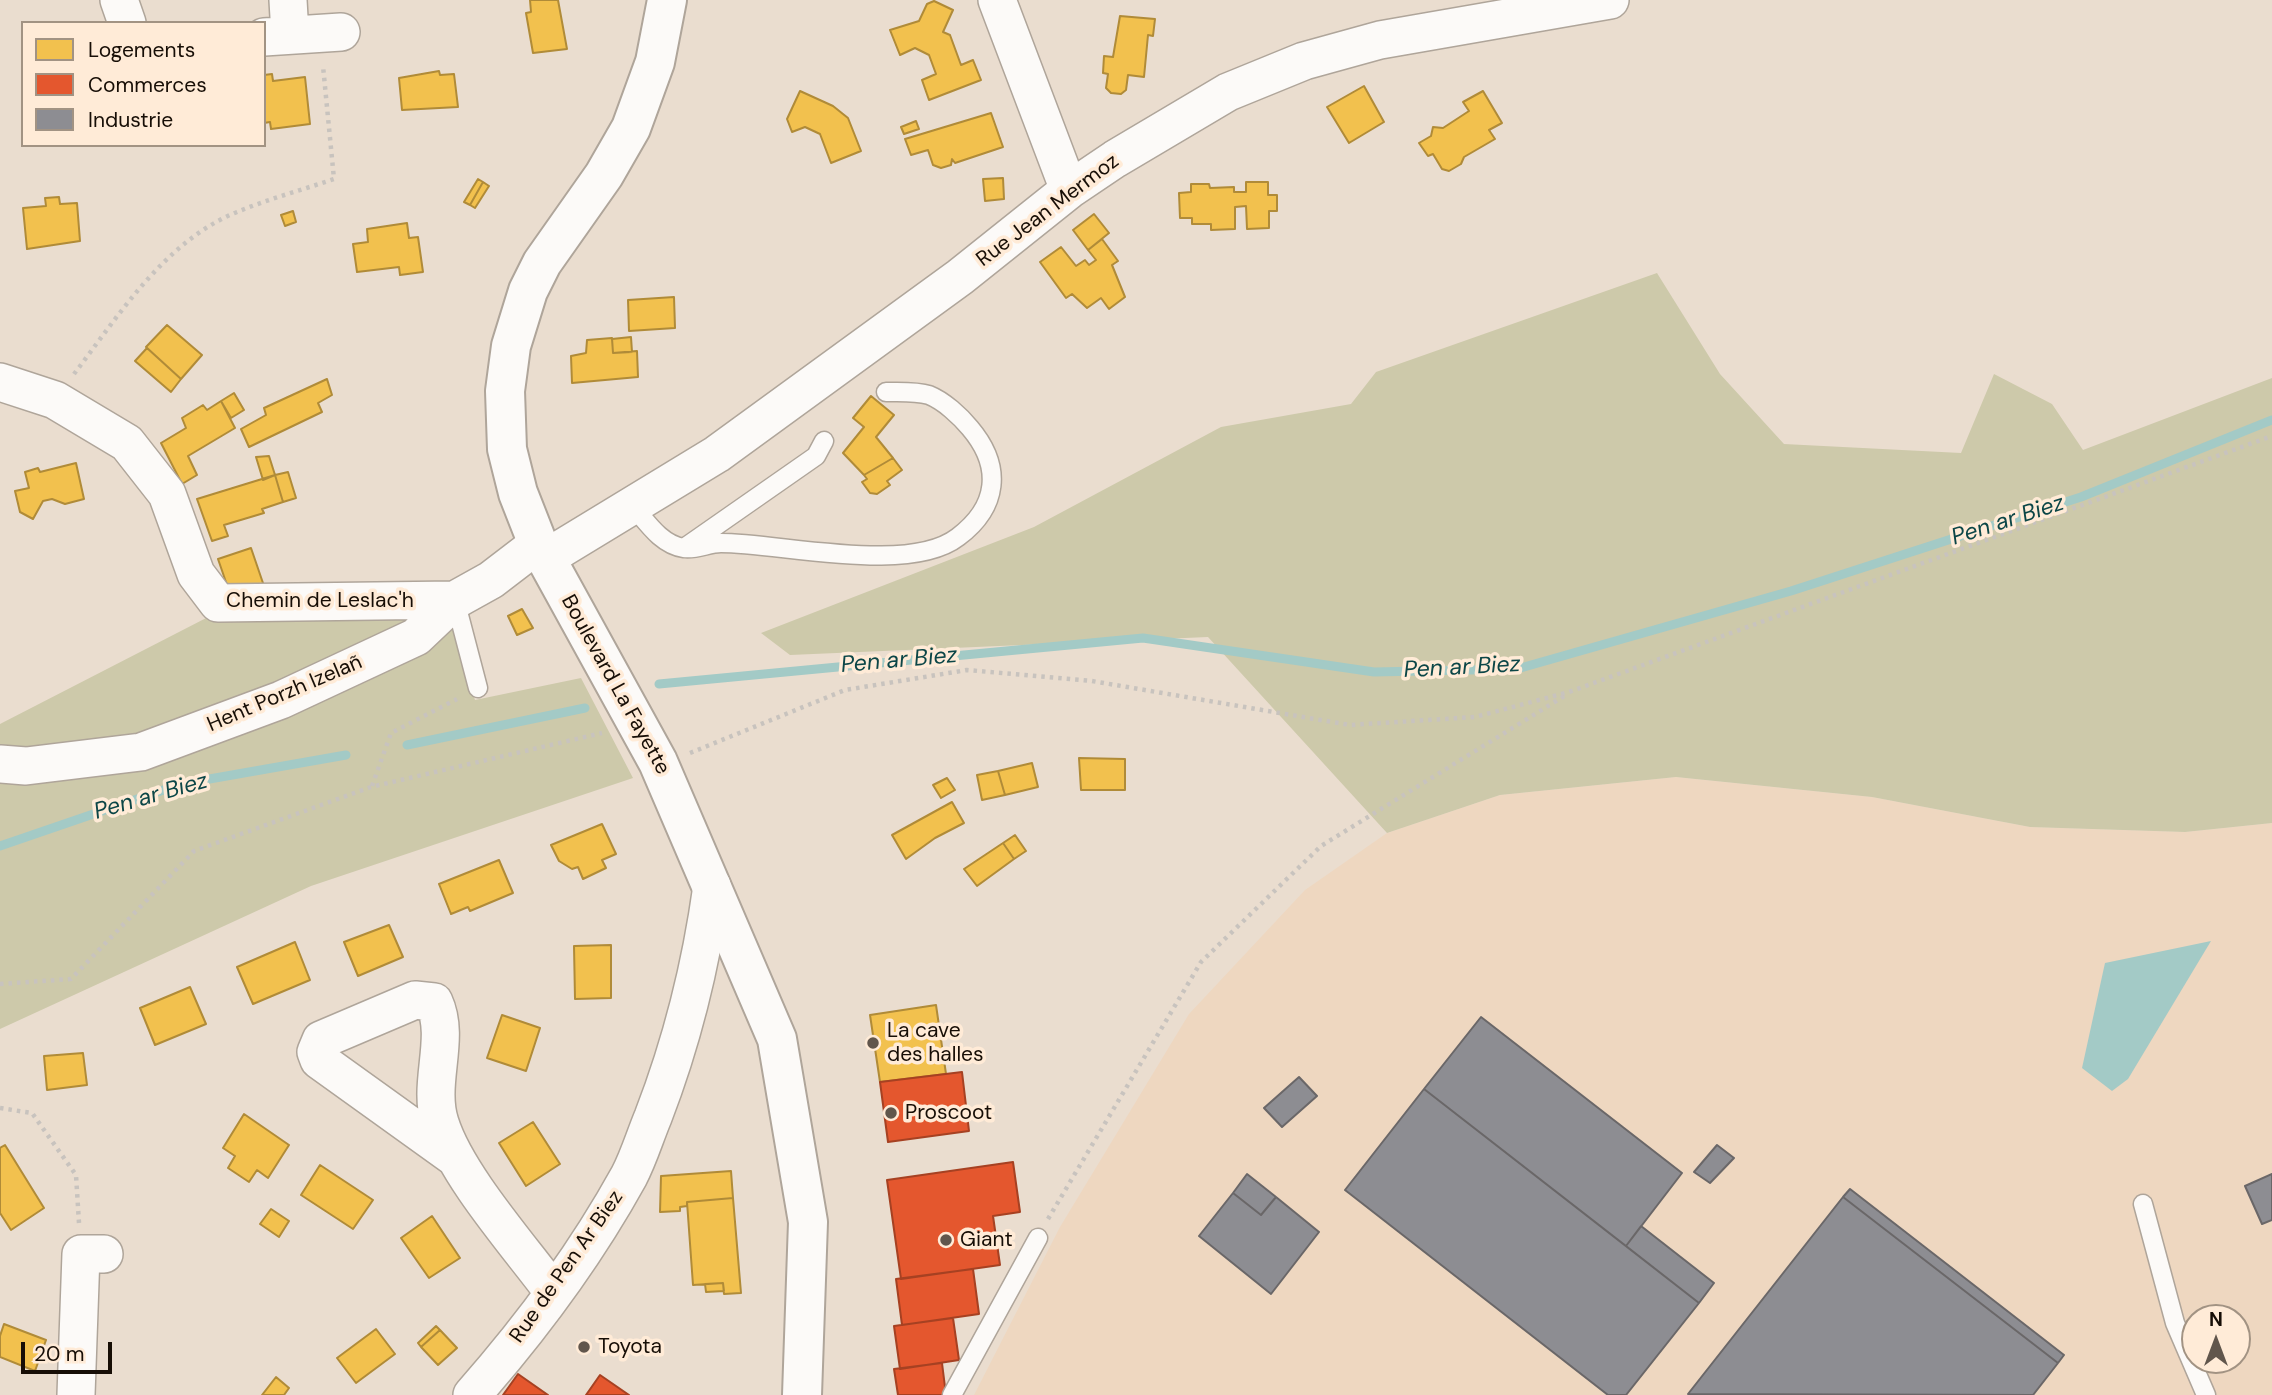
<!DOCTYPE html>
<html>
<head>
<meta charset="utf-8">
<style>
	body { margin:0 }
	#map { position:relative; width:2272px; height:1395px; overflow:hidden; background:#eaddcf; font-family:"DM Sans",sans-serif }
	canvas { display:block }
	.legend { position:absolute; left:21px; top:21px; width:245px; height:126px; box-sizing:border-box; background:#ffebd7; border:2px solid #a29383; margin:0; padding:9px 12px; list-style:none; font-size:21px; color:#170e06 }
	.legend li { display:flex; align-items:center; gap:14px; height:35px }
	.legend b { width:35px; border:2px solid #a29383 }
	.north { position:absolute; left:2181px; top:1304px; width:70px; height:70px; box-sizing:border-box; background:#ffebd7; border:2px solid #a29383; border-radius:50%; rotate:0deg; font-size:19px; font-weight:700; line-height:28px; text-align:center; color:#170e06 }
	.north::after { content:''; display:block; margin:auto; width:24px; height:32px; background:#61564c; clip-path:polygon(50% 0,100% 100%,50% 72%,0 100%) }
	.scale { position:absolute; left:21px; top:1342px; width:91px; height:32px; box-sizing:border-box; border:4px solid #170e06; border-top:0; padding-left:9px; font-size:21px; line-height:24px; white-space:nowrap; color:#170e06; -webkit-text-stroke:5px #ffebd7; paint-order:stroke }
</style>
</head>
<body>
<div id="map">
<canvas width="2272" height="1395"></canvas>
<ul class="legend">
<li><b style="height:19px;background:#f2c14e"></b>Logements</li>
<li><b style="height:19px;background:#e4572e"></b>Commerces</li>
<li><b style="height:19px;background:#8d8d92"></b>Industrie</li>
</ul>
<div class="north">N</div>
<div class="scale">20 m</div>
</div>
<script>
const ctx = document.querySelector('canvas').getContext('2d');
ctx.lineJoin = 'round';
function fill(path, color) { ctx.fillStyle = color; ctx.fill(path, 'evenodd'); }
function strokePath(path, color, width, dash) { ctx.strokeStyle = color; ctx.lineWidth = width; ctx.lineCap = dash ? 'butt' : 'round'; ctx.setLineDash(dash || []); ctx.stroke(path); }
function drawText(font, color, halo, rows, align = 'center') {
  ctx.font = font + ' "DM Sans",sans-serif'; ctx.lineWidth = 7; ctx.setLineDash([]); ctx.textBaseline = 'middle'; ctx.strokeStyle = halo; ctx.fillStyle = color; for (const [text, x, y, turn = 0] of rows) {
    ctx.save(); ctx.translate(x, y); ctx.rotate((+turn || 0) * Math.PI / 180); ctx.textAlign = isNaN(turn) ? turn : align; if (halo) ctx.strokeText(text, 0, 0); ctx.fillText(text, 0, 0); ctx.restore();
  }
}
fill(new Path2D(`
	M1676,777L1872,797L2030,827L2185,832L2272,823V1395H974L1060,1227L1189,1014L1305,890L1387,833L1500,795ZM2195,1318H2237V1360H2195Z`), '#eed7c0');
fill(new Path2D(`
	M1657,273L1720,374L1784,444L1961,453L1994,374L2052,404L2083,450L2272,378V823L2185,832L2030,827L1872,797L1676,777L1500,795L1387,833L1208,637L790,655L761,633L1034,527L1221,427L1351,404L1376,372Z
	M212,615L408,616L454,631L475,700L581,678L633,778L311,886L0,1029V724Z`), '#cdc9aa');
fill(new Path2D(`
	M2211,941L2128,1079L2112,1091L2082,1068L2105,963Z`), '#a3cac6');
const homes = new Path2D(`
	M530,0H558L567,49L533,53L526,13L531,12Z
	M934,1L953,10L943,32L950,35L961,65L973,60L981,80L929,100L922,80L936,74L929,55L915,48L900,55L890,30L919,21L927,4Z
	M1120,16L1155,19L1153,36L1148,35L1144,77L1128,75L1126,90L1121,94L1111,93L1106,88L1108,74L1103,73L1104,56L1113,57Z
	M439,71L440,75L454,74L458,107L402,110L399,78Z
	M272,74L273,81L305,77L310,124L271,129L270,122L264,123V75Z
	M1364,86L1384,122L1349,143L1327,107Z
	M800,91L833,106L848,118L861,151L831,163L820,134L805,127L792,132L787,119Z
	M1483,91L1502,123L1489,130L1495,139L1464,157L1461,164L1449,171L1442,169L1433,154L1428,156L1419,143L1431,136L1433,127L1443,128L1469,111L1463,102Z
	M991,113L1003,147L955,163L952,159L951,165L941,168L933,165L928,150L911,155L905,139Z
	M916,121L919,129L904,134L901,127Z
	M1003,178L1004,199L985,201L983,179Z
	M478,179L483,182L470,205L464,202Z
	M483,182L489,186L475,208L470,205Z
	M1246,182H1268V195H1277V211H1269V228L1247,229L1246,206L1235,207V229L1211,230V224H1192V218H1180L1179,193L1191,192V184H1209L1210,188L1234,187V192H1246Z
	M59,197L60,204L77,203L80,241L27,249L23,208L46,206L45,198Z
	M293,211L296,222L285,226L281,215Z
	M1094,214L1109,233L1088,250L1073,230Z
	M407,223L409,238L418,237L423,272L400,275L399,267L357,272L353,244L368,242L367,229Z
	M1102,239L1118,261L1112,265L1125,297L1109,309L1101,298L1087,308L1072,294L1066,298L1040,262L1061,247L1076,266L1085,260L1089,265L1096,260L1088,250Z
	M674,297L675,328L629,331L628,300Z
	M167,325L202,355L181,379L146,347Z
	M631,337L632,352L613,353L612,339Z
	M612,338L613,353L637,351L638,377L572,383L571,356L586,353L587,340Z
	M147,348L181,379L171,392L135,361Z
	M327,379L332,395L318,403L322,412L249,447L241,429L266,415L264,408Z
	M234,393L244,410L231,418L221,401Z
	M871,396L894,415L876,437L893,458L864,475L843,453L864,427L853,418Z
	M221,401L235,428L188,456L197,475L182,484L161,443L186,428L182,418L203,405L207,410Z
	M269,456L275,475L263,480L256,457Z
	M893,458L902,470L887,481L890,485L877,494L870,493L862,482L867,479L864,475Z
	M76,463L84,499L65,504L52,499L43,501L33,519L20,512L15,491L29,488L25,472L38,468L40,472Z
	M288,472L296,498L283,502L275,475Z
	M275,475L283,502L262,509L264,513L224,525L228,536L212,541L197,499Z
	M251,548L264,586L228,588L218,559Z
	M522,609L533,628L517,635L508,616Z
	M1079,758L1125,759V790H1081Z
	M1032,763L1038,787L1005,795L998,771Z
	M998,771L1005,795L982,800L977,775Z
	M947,778L955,790L941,798L933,785Z
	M952,802L964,823L935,838L906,859L892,835Z
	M602,824L616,854L602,860L606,868L583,879L578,867L572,869L559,861L551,845Z
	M1015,835L1026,851L1014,859L1003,843Z
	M1003,843L1014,859L977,886L964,869Z
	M499,860L513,893L470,911L468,907L451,914L439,884Z
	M389,925L403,957L358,976L344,942Z
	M295,942L310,980L253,1004L237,967Z
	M611,945V998L575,999L574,946Z
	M190,987L206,1024L155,1045L140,1008Z
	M936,1005L946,1074L880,1082L870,1015Z
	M502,1015L540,1028L526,1071L487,1058Z
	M83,1053L87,1085L47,1090L44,1056Z
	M244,1114L289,1145L268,1178L257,1170L249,1182L228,1168L235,1156L223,1148Z
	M533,1122L560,1164L526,1186L499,1143Z
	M5,1145L44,1208L11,1230L0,1213V1148Z
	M320,1165L373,1200L353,1229L301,1195Z
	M731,1171L733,1198L687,1202V1206L680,1207V1211L660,1212L661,1176Z
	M733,1198L741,1293L724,1294L723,1283L693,1285L687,1202Z
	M271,1209L289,1221L279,1237L260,1224Z
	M432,1216L460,1258L429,1278L401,1238Z
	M723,1283L724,1291L706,1292L705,1284Z
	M4,1324L46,1340L35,1371L0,1357V1336Z
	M436,1326L440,1330L421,1347L418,1343Z
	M376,1329L395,1354L356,1383L337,1358Z
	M440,1330L457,1348L438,1365L421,1347Z
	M276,1377L289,1388L284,1395H262Z`);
fill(homes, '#f2c14e');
strokePath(homes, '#b08b38', 2);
const shops = new Path2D(`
	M962,1072L969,1131L888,1142L880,1082Z
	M1013,1162L1020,1212L993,1216L1000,1265L901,1279L887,1180Z
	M973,1269L979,1314L902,1325L896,1279Z
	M953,1318L959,1360L900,1369L894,1326Z
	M942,1363L946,1395H898L894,1369Z
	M518,1374L548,1395H503Z
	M600,1375L629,1395H586Z`);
fill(shops, '#e4572e');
strokePath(shops, '#a64122', 2);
const industry = new Path2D(`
	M1481,1017L1682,1173L1626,1246L1424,1089Z
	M1299,1077L1317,1096L1282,1127L1264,1108Z
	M1424,1089L1699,1303L1626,1395H1608L1345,1190Z
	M1717,1145L1734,1158L1710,1183L1694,1172Z
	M1247,1174L1276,1197L1261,1215L1233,1193Z
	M2272,1174V1220L2262,1224L2245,1186Z
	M1850,1189L2064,1355L2058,1363L1843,1197Z
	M1233,1193L1261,1215L1276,1197L1319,1232L1271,1294L1199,1236Z
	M1843,1197L2058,1363L2033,1395L1688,1394Z
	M1641,1226L1714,1283L1699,1303L1626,1246Z`);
fill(industry, '#8d8d92');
strokePath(industry, '#6a6768', 2);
strokePath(new Path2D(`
	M659,684L1143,638L1374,672L1517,669L1791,591L2081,497L2272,420
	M407,745L585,708
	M0,846L181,784L346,755`), '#a3cac6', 9);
const lane = new Path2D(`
	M632,505C646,521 661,545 684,548C696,550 709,543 721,543C780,543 909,575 958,537C998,507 1003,467 970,428C960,416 944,401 929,395C916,391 899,392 886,392
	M687,546L816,456L824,441
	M455,600L478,688
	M2143,1204L2175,1323L2206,1395
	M952,1395L1038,1238`);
const street = new Path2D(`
	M119,0L127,23
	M288,0L290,35
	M997,0L1069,190
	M264,37L341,32
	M0,382L55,400L127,443L167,494L196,574L218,603L455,600
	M546,558L717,454L960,277L1069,190L1115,159L1228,92L1304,61L1380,40L1610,0
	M0,764L26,766L141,752L281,700L416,637L455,600L491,580L538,544
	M454,1157L319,1060L316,1052L321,1040L415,1000L434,1002C451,1039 427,1083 440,1123C456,1175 520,1247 554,1293
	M76,1395L81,1254H104
	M472,1395C531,1328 586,1254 629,1176C639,1157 645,1136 653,1117C682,1042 701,966 712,886`);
const secondary = new Path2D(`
	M667,0L655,62L631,128L604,175L542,263L528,291L511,346L505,391L507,449L518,493L538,544L658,762L777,1039L808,1222L802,1395`);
strokePath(lane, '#afa59a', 21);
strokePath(street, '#afa59a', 40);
strokePath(secondary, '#afa59a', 42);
strokePath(new Path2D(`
	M74,374C119,315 165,241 237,212C268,199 302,190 334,179L323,66
	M690,753L845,690L967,670L1092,681L1350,725L1475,717L1569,692L2272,436
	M372,786L391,733L457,699
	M0,984L71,979L194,851L371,787L602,733
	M0,1108L32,1113L76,1175L79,1223
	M1048,1219L1201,962L1321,846L1566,695`), '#c8c3be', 4.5, [3.5, 5]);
strokePath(lane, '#fcfaf8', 18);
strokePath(street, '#fcfaf8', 37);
strokePath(secondary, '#fcfaf8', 38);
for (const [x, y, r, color] of [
	[873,1043,7,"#61564c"],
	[891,1113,7,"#61564c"],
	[946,1240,7,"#61564c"],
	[584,1347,7,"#61564c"]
]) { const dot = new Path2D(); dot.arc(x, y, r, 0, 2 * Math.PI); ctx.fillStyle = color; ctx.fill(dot); strokePath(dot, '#ffebd7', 2.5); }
drawText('21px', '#170e06', '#ffebd7', [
	["Rue Jean Mermoz",1048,211,-37],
	["Chemin de Leslac'h",320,601],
	["Boulevard La Fayette",615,685,61],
	["Hent Porzh Izelañ",285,694,-23],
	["Rue de Pen Ar Biez",567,1267,-55]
]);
drawText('21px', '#170e06', '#ffebd7', [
	["La cave",887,1031],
	["des halles",887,1055],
	["Proscoot",905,1113],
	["Giant",960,1240],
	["Toyota",598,1347]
], 'left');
drawText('italic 23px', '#0c4647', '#ffebd7', [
	["Pen ar Biez",2008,521,-18],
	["Pen ar Biez",899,661,-5],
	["Pen ar Biez",1462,668,-3],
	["Pen ar Biez",151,797,-16]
]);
</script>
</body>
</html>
